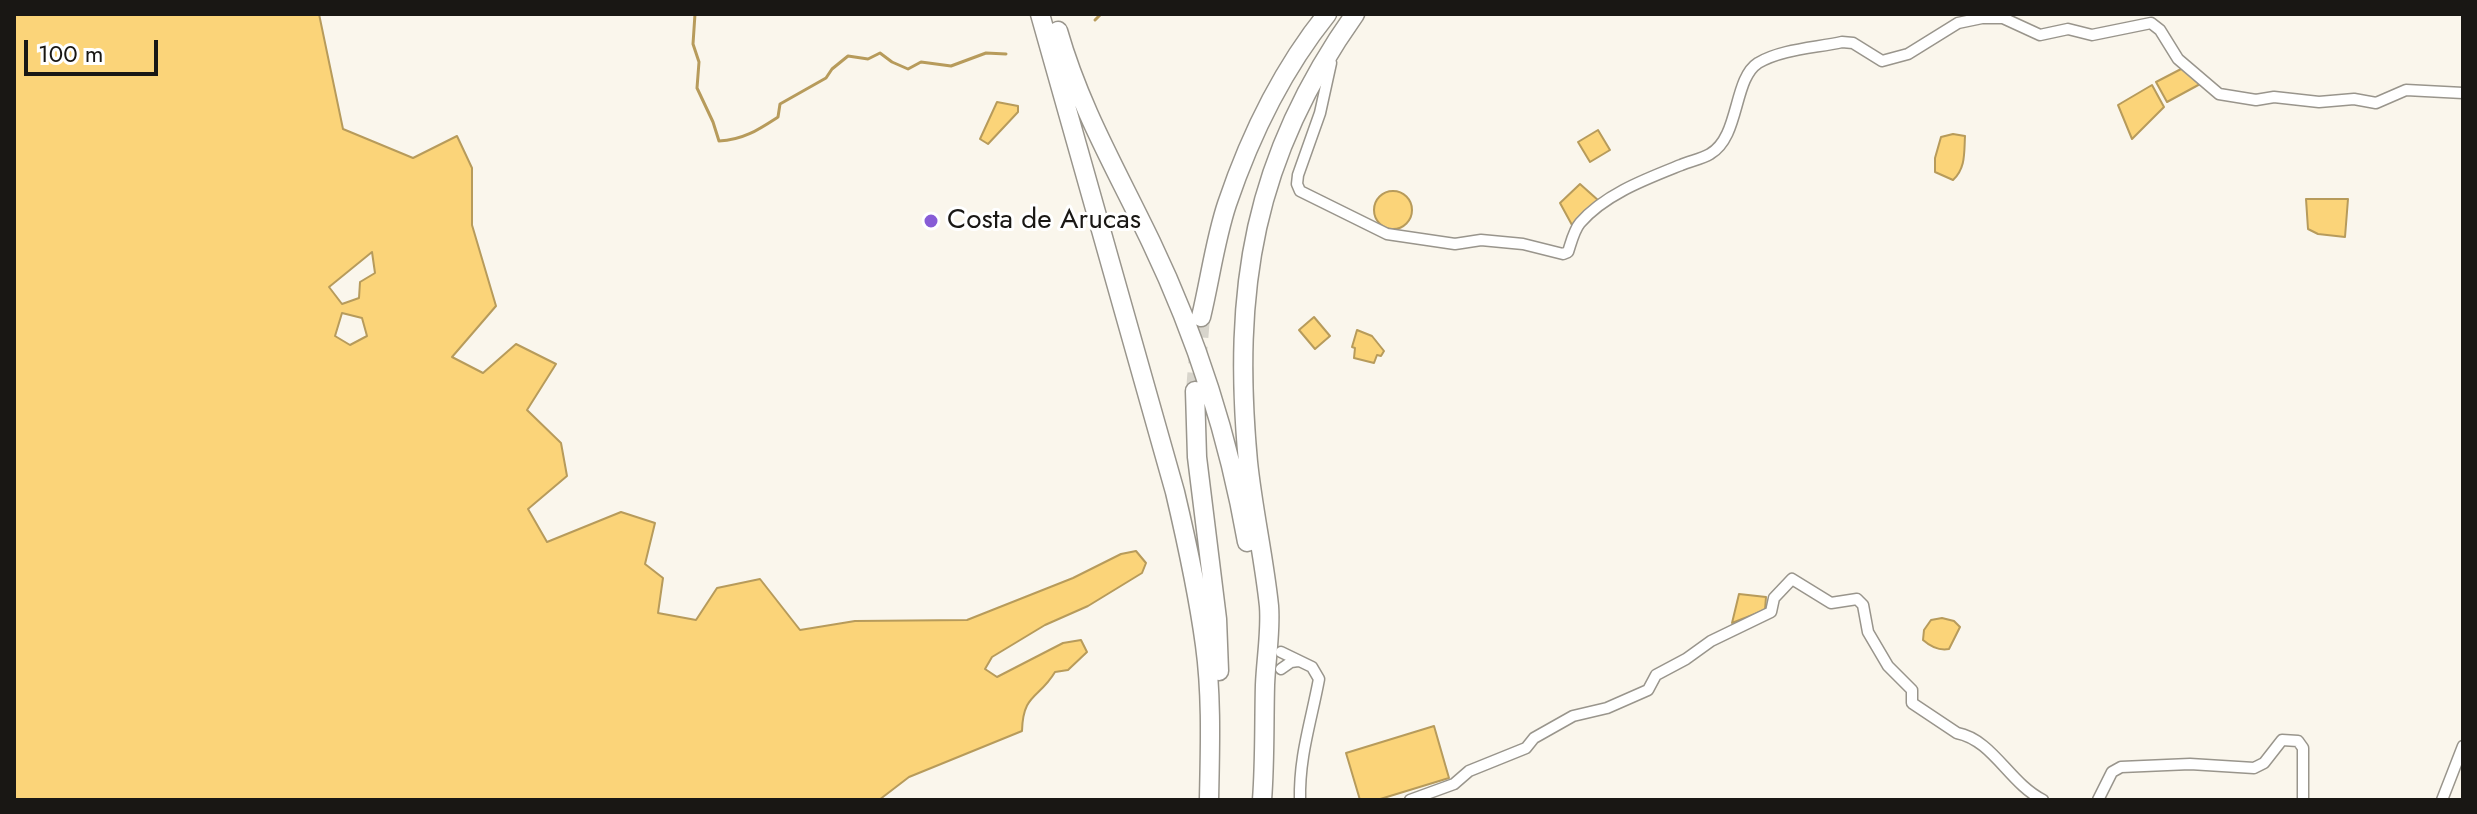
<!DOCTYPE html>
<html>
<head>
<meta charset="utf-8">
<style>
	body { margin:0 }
	#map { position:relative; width:2477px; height:814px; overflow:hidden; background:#faf6ec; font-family:Jost,sans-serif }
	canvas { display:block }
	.frame { position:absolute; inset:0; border:16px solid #191714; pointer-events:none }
	.scale { position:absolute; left:24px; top:40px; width:134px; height:36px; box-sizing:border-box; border:4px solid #191714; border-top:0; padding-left:10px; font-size:24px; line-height:28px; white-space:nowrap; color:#191714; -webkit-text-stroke:6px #fff; paint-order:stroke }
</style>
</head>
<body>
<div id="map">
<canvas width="2477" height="814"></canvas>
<div class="frame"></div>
<div class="scale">100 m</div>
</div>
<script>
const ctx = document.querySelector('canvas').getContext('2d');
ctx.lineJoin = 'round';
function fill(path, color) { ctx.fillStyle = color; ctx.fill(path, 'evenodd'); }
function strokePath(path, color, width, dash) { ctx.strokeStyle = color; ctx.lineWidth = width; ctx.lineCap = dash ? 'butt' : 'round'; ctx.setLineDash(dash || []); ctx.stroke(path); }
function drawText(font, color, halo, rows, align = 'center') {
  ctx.font = font + ' Jost,sans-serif'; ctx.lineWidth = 6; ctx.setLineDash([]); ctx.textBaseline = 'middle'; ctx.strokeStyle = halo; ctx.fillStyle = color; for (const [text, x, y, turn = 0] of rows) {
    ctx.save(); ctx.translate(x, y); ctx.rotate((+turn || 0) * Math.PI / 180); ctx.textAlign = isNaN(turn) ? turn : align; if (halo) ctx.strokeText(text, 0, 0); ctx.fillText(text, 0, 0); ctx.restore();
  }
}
const water = new Path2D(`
	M14,14H319L343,129L413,158L457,136L472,168V225L496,306L452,357L483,373L516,344L556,364L527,410L561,443L567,476L528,509L547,542L621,512L655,523L645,564L663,578L658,613L696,620L717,588L760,579L800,630L855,621L967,620L1073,578L1121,554L1136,551L1146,563L1142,573L1088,606L1045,625L992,657L985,669L997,677L1063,643L1081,640L1087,652L1068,670L1055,672C1039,699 1023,693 1022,731L909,777L879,800H14ZM372,252L375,273L360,282L359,298L342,304L329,287ZM342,313L362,318L367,336L350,345L335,336Z
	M2183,68L2202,83L2167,102L2156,82Z
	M2152,85L2164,107L2132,139L2118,105Z
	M997,102L1018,106V112L988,144L980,139Z
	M1598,130L1610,150L1590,162L1578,142Z
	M1953,134L1965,136C1964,152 1966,168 1953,180L1935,172V158L1941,137Z
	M1580,184L1599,201L1572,225L1560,203Z
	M1374 210a19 19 0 1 1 38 0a19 19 0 1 1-38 0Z
	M2306,199H2348L2345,237L2318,234L2308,229Z
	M1314,317L1330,336L1315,349L1299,330Z
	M1357,330L1372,336L1384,351L1381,356L1377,355L1374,363L1354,358L1355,348L1352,347Z
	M1739,594L1766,597L1765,610L1732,623Z
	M1942,618L1954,621L1960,627L1949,649C1939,651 1931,647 1923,640L1924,630L1931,620Z
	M1434,726L1449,778L1377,800H1360L1346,753Z`);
fill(water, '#fbd479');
strokePath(water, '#b79b5b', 2);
strokePath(new Path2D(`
	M695,14L693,44L699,62L697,88L713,122L719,141C743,140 758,130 778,117L780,104L826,78L832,69L848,56L868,59L880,53L892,62L908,69L921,62L951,66L986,53L1006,54
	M1095,20L1101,14`), '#b79b5b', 3);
strokePath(new Path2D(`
	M1195,391L1201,317`), '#d8d5cc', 18, [18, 9]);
const street = new Path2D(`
	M1331,63L1320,113L1298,175L1297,184L1300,191L1387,234L1455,244L1481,240L1523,244L1563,254L1568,252C1571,243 1574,230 1580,223C1605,194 1646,179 1681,165C1690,161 1702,159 1710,154C1740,137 1733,79 1758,63C1782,49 1815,48 1842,42L1853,43L1882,61L1908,54L1958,23L1982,18H2003L2040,35L2068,29L2092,35L2151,23L2160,30L2178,59L2219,94L2256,100L2274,97L2319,102L2354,99L2376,103L2406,90L2463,93
	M1281,652L1312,667L1319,679C1311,722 1299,756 1300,800
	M1281,669L1291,662L1298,661
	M1410,800L1454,784L1469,771L1526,748L1534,738L1573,716L1607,708L1648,690L1656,675L1686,659L1711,641L1771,612L1774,598L1792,579L1831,603L1857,599L1863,605L1868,632L1888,666L1912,690V703L1957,733C1993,740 2009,783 2043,800
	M2098,800L2112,772L2121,767L2190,764L2254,768L2264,763L2282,740L2298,741L2303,748V800
	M2442,800L2463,746`);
const highway = new Path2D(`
	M1040,14L1175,492C1187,543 1198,593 1205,645C1212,696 1210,749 1209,800
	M1058,31C1080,108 1117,171 1151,242C1196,336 1229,439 1247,542
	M1201,317C1210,280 1215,240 1227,204C1250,136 1282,70 1327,14
	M1195,391L1197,457L1217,619L1219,671
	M1262,800C1265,762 1264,723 1265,685C1266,659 1271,632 1269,606C1264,558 1253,510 1248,462C1232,289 1253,158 1355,14`);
strokePath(street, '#99958c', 13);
strokePath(highway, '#99958c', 21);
strokePath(street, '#fff', 10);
strokePath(highway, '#fff', 18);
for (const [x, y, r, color] of [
	[931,221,8,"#875cd6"]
]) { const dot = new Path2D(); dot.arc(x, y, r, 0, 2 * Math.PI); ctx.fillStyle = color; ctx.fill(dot); strokePath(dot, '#fff', 3); }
drawText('28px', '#191714', '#fff', [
	["Costa de Arucas",947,221]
], 'left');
</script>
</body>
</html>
